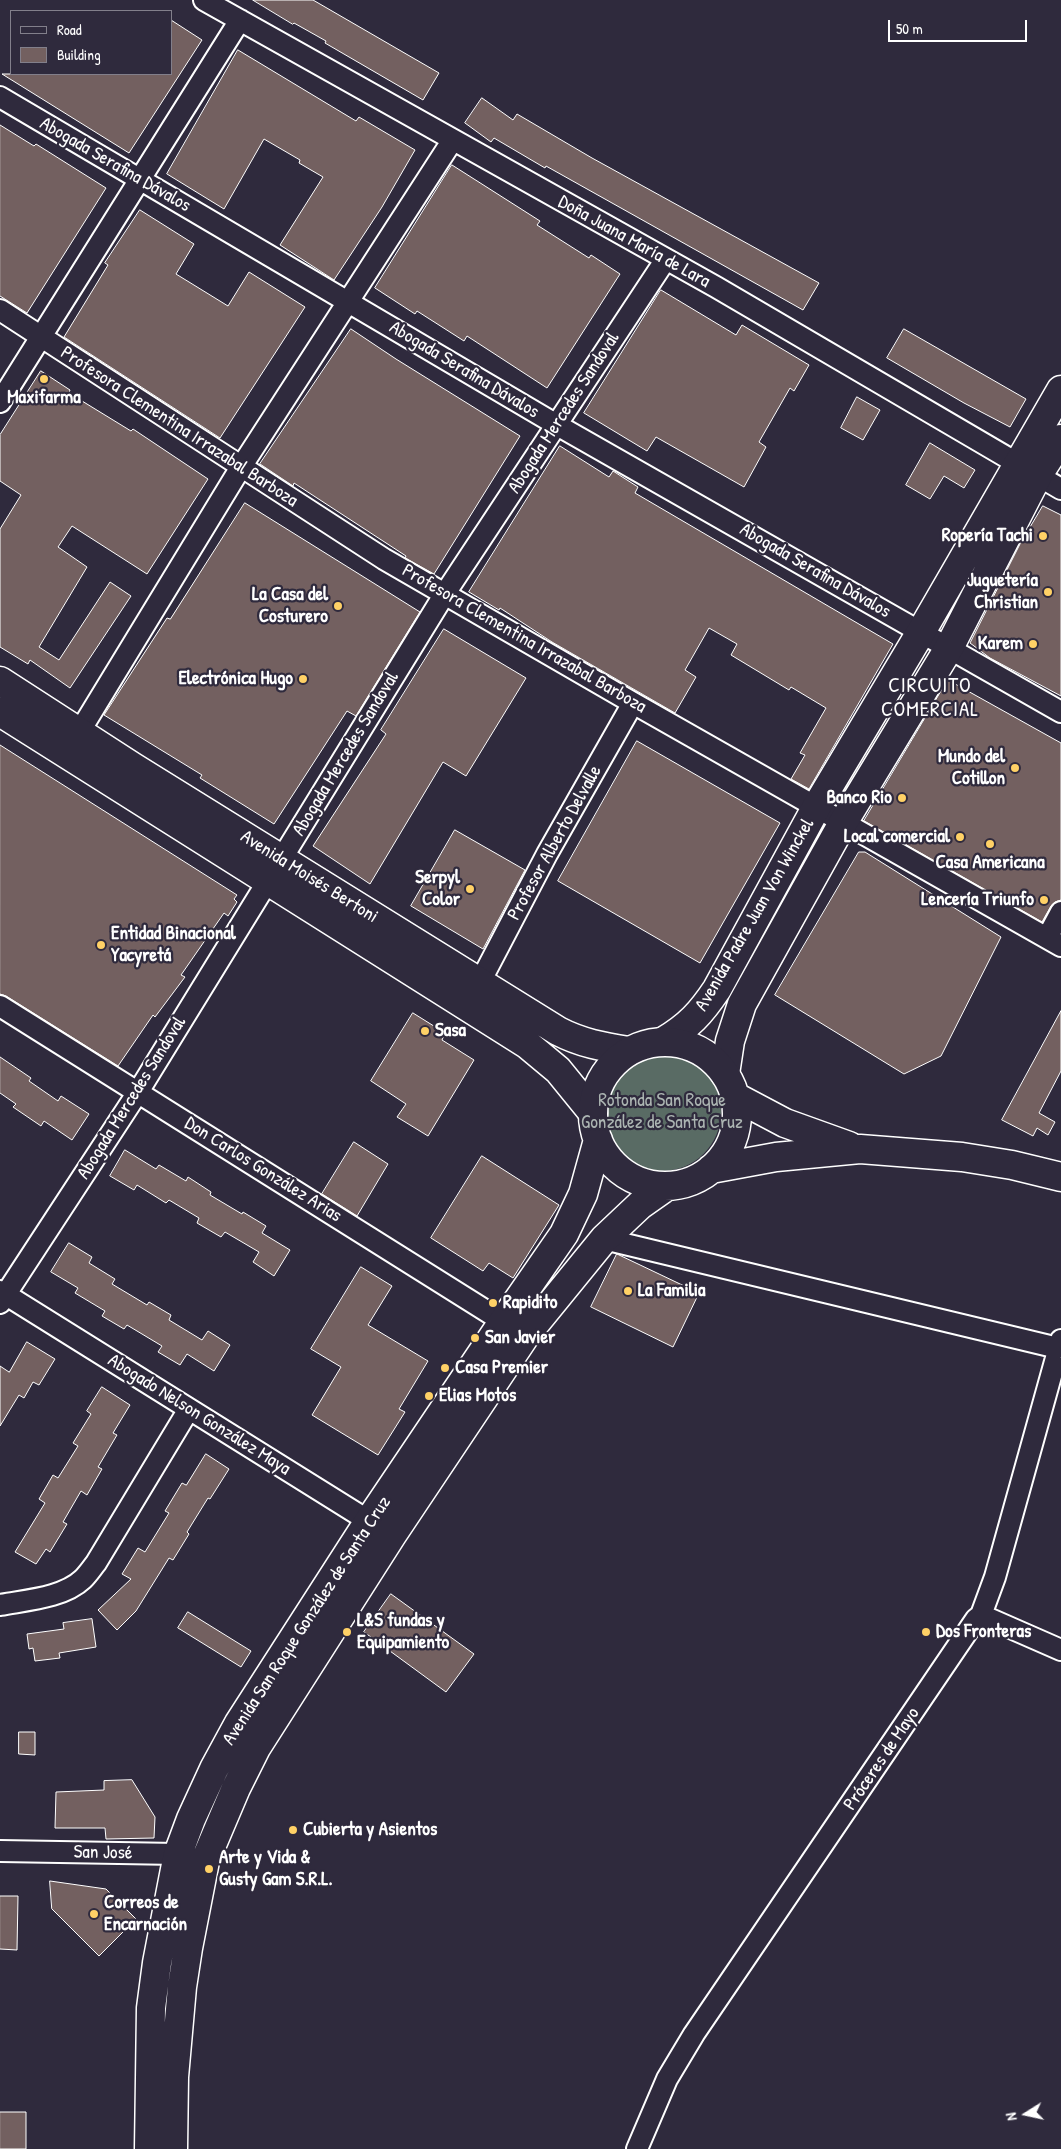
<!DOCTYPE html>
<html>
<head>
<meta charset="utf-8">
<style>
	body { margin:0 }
	#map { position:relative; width:1061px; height:2149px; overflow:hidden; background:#2f2a3d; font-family:"Patrick Hand",sans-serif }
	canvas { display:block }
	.legend { position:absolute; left:10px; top:10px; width:162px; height:65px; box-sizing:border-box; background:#2f2a3d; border:1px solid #827f8b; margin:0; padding:6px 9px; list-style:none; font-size:15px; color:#fff }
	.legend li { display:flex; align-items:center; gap:10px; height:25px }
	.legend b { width:25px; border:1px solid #827f8b }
	.north { position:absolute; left:1001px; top:2089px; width:50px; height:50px; -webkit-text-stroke:4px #2f2a3d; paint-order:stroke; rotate:260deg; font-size:14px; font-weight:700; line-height:20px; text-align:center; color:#fff }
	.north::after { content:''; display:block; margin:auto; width:18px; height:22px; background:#fff; clip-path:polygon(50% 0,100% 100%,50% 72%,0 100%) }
	.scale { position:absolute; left:888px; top:20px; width:139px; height:22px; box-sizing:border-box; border:2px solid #fff; border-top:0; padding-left:6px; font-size:15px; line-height:18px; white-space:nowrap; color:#fff; -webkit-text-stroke:4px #2f2a3d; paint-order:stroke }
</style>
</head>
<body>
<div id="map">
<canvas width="1061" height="2149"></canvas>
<ul class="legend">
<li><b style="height:6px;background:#2f2a3d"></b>Road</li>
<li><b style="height:14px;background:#736060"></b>Building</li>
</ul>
<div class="north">N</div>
<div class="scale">50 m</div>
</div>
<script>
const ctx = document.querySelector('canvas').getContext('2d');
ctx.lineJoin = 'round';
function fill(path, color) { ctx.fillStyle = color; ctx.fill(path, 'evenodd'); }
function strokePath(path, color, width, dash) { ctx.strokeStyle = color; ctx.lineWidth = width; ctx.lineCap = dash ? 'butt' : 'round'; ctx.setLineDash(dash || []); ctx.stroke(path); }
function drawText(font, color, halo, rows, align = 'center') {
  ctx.font = font + ' "Patrick Hand",sans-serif'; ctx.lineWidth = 4.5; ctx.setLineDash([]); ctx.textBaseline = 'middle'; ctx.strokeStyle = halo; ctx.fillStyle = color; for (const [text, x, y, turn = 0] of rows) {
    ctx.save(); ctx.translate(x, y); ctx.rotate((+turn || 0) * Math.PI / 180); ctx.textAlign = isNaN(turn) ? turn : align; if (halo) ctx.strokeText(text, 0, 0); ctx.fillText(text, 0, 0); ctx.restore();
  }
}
fill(new Path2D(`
	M603 1112a59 59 0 1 1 118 0a59 59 0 1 1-118 0Z`), '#596b64');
const building = new Path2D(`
	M253,0H313L439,73L423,100L325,43L326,41L294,23L293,24Z
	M171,20L202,40L129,153L2,74H171Z
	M238,50L356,121L359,117L415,150L382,207L334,280L280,245L323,177L299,163L300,160L264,139L224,209L167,174Z
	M482,98L513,120L517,114L592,158L819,283L803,310L546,166L545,168L494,138L491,142L465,123Z
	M0,125L34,146L36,144L106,188L27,313L0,296Z
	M452,165L540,221L537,225L589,258L591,255L620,274L547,388L467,336L464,341L417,311L415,314L375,288Z
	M140,210L194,244L176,274L228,306L249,272L305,307L220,438L64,337L108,265L105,263Z
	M661,290L736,335L742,325L809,365L794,391L790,388L759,442L766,447L744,487L656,437L647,451L584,413Z
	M351,329L396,359L520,436L434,574L405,558L406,556L294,483L293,486L260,464Z
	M904,329L1026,399L1010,427L964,403L887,358Z
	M41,371L70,390L69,393L131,431L133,429L208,479L147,574L72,526L58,547L87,567L39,647L59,660L110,582L131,596L70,688L30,660L28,664L0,647V529L21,495L0,481V435Z
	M857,397L880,410L863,440L841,428Z
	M930,443L975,470L964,488L944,476L930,499L906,485Z
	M560,446L609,477L613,471L638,487L635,493L893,644L809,789L791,779L805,755L800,753L826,708L791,687L789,690L731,655L737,644L709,628L685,670L696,677L675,713L552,642L500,608L499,610L469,592Z
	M245,503L420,612L356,716L347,711L274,824L200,778L202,775L104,715L167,618L170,619Z
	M1043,506L1061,515V696L990,658L970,643L1020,544Z
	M444,629L526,678L466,776L443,762L370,884L313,846L386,734L381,730Z
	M948,680L1061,743V900L1055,902L1051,906L1042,922L864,821Z
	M637,741L780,823L700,963L558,881Z
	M0,745L237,895L234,899L237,902L228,916L224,913L181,975L185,977L155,1017L153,1015L118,1066L6,996L0,994Z
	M455,830L525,870L483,949L411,906Z
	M859,852H865L1001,937L941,1056L904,1074L775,995Z
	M1061,1011V1071L1039,1113L1055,1122L1048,1135L1037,1128L1033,1136L1002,1120Z
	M413,1013L445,1033L442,1040L474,1060L428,1136L397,1117L406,1104L371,1081Z
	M0,1057L31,1078L29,1081L58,1101L61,1096L89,1114L72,1140L44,1121L41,1126L13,1107L16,1104L0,1093Z
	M354,1142L388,1164L357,1216L322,1194Z
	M125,1150L156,1169L159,1165L186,1181L188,1177L211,1192L210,1195L242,1214L243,1212L266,1226L262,1233L290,1250L274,1276L253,1262L259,1252L225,1232L221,1237L197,1223L199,1218L169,1200L166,1203L137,1185L134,1190L110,1176Z
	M482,1156L559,1205L513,1278L489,1263L483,1271L431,1238Z
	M69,1243L92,1257L89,1263L115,1279L112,1284L147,1305L149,1302L171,1315L169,1320L202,1340L208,1331L230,1345L214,1371L187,1354L180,1365L158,1352L162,1346L127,1325L124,1329L102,1316L105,1311L75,1293L78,1288L51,1272Z
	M617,1254L699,1293L673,1347L591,1307Z
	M361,1267L392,1286L368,1325L428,1361L399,1409L405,1412L378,1455L312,1415L341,1367L311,1349Z
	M27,1342L55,1359L39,1385L33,1382L24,1398L19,1395L0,1426V1366L9,1372Z
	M102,1387L130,1405L113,1433L117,1435L98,1467L102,1469L87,1495L81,1491L63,1522L67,1524L50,1552L46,1549L36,1564L15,1552L45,1503L39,1499L53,1475L58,1478L78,1446L73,1443L91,1414L87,1411Z
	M206,1454L229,1469L210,1499L208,1498L187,1532L189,1534L173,1560L169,1558L136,1611L117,1630L98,1610L131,1579L122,1574L138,1548L145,1552L169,1513L165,1511L182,1483L186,1485Z
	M391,1594L474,1654L446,1692L364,1632Z
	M188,1612L251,1651L241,1667L178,1628Z
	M92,1619L96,1647L59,1653L60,1658L35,1661L33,1648L29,1649L27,1634L64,1629L63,1623Z
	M19,1732H35V1755L19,1754Z
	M132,1780L155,1817L154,1838L106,1839L105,1828H55L56,1792L104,1790V1781Z
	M50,1881L106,1889L136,1919L99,1956L52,1909Z
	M0,1896H18L17,1950L0,1949Z
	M0,2112H26V2149H0Z`);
fill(building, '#736060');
strokePath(building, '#fff', 1);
const street = new Path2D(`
	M204,0L716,287L1061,489
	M0,97L557,425L1061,712
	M0,310L384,559L633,703L1061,946
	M0,402L240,20
	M72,744L241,467L452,141
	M1047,938L1061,912
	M479,984L547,854L633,703
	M0,1006L515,1329
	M604,1239L1058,1348
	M0,1291L380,1528
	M0,1303L138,1092L444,595L666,259
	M0,1605C26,1600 63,1598 83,1579C88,1574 92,1568 96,1563L189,1409
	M981,1615L1061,1650
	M0,1851L178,1854L190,1857
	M637,2149L667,2079L694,2034L976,1619L981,1615L995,1577L1061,1340`);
const secondary = new Path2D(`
	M664,1041C689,1026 701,1013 717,989L817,806L921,632L1061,390
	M725,1074L730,1041L742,1004L844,821L949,648L1038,475L1061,439`);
const primary = new Path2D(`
	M0,681L133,767L558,1031C581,1043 603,1047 629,1051
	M0,712L528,1045L558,1070L593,1113`);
const highway = new Path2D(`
	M593 1114a72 72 0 1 1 144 0a72 72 0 1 1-144 0Z
	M734,1096L785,1123L849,1146
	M711,1169L776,1157L860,1149L962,1157L1012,1165L1061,1177
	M149,2149L151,2008L157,1963L178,1854L191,1819L214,1769L239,1723L369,1521L503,1322L564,1234L583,1194L598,1140
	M173,2149L174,2077L182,1987L188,1948L205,1861L236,1788L256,1748L392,1535L525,1336L604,1239L640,1205L667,1186`);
strokePath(street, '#fff', 24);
strokePath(secondary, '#fff', 31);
strokePath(primary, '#fff', 31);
strokePath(highway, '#fff', 31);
strokePath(street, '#2f2a3d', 20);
strokePath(secondary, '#2f2a3d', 28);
strokePath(primary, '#2f2a3d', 28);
strokePath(highway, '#2f2a3d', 28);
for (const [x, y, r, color] of [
	[44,379,5,"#ffd166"],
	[1043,536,5,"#ffd166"],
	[1048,592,5,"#ffd166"],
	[338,606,5,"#ffd166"],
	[1033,644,5,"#ffd166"],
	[303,679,5,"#ffd166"],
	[1015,768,5,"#ffd166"],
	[902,798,5,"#ffd166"],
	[960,837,5,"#ffd166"],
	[990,844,5,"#ffd166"],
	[470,889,5,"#ffd166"],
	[1044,900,5,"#ffd166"],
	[101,945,5,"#ffd166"],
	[425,1031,5,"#ffd166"],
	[628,1291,5,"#ffd166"],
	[493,1303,5,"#ffd166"],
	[475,1338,5,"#ffd166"],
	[445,1368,5,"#ffd166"],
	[429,1396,5,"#ffd166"],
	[347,1632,5,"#ffd166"],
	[926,1632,5,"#ffd166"],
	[293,1830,5,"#ffd166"],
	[209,1869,5,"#ffd166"],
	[94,1914,5,"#ffd166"]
]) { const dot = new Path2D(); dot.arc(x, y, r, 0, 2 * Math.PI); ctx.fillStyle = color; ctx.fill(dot); strokePath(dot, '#2f2a3d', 2); }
drawText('19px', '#fff', '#2f2a3d', [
	["Abogada Serafina Dávalos",115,165,30],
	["Doña Juana María de Lara",634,242,29],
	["Abogada Serafina Dávalos",464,370,31],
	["Abogada Mercedes Sandoval",564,413,-57],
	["Profesora Clementina Irrazabal Barboza",179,427,33],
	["Abogada Serafina Dávalos",815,571,30],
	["Profesora Clementina Irrazabal Barboza",524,639,30],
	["Abogada Mercedes Sandoval",346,754,-59],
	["Profesor Alberto Delvalle",555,843,-61],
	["Avenida Moisés Bertoni",309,877,32],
	["Avenida Padre Juan Von Winckel",755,915,-60],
	["Abogada Mercedes Sandoval",132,1098,-58],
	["Don Carlos González Arias",263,1170,32],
	["Abogado Nelson González Maya",199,1415,32],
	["Avenida San Roque González de Santa Cruz",307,1621,-57],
	["Próceres de Mayo",882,1759,-56],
	["San José",103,1853,1]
]);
drawText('bold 19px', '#fff', '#2f2a3d', [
	["Maxifarma",44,398,"center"],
	["Ropería Tachi",1033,536,"right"],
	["Juguetería",1038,581,"right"],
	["Christian",1038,603,"right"],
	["La Casa del",328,595,"right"],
	["Costurero",328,617,"right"],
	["Karem",1023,644,"right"],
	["Electrónica Hugo",293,679,"right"],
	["Mundo del",1005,757,"right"],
	["Cotillon",1005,779,"right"],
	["Banco Rio",892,798,"right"],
	["Local comercial",950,837,"right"],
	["Casa Americana",990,863,"center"],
	["Serpyl",460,878,"right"],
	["Color",460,900,"right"],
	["Lencería Triunfo",1034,900,"right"],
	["Entidad Binacional",111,934],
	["Yacyretá",111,956],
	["Sasa",435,1031],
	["La Familia",638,1291],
	["Rapidito",503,1303],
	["San Javier",485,1338],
	["Casa Premier",455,1368],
	["Elias Motos",439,1396],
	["L&S fundas y",357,1621],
	["Equipamiento",357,1643],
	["Dos Fronteras",936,1632],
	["Cubierta y Asientos",303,1830],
	["Arte y Vida &",219,1858],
	["Gusty Gam S.R.L.",219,1880],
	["Correos de",104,1903],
	["Encarnación",104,1925]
], 'left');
drawText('19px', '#acb5b2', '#2f2a3d', [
	["Rotonda San Roque",662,1101],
	["González de Santa Cruz",662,1123]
]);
ctx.letterSpacing = '1px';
drawText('21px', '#fff', '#2f2a3d', [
	["CIRCUITO",930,686],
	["COMERCIAL",930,710]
]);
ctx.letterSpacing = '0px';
</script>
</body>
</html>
